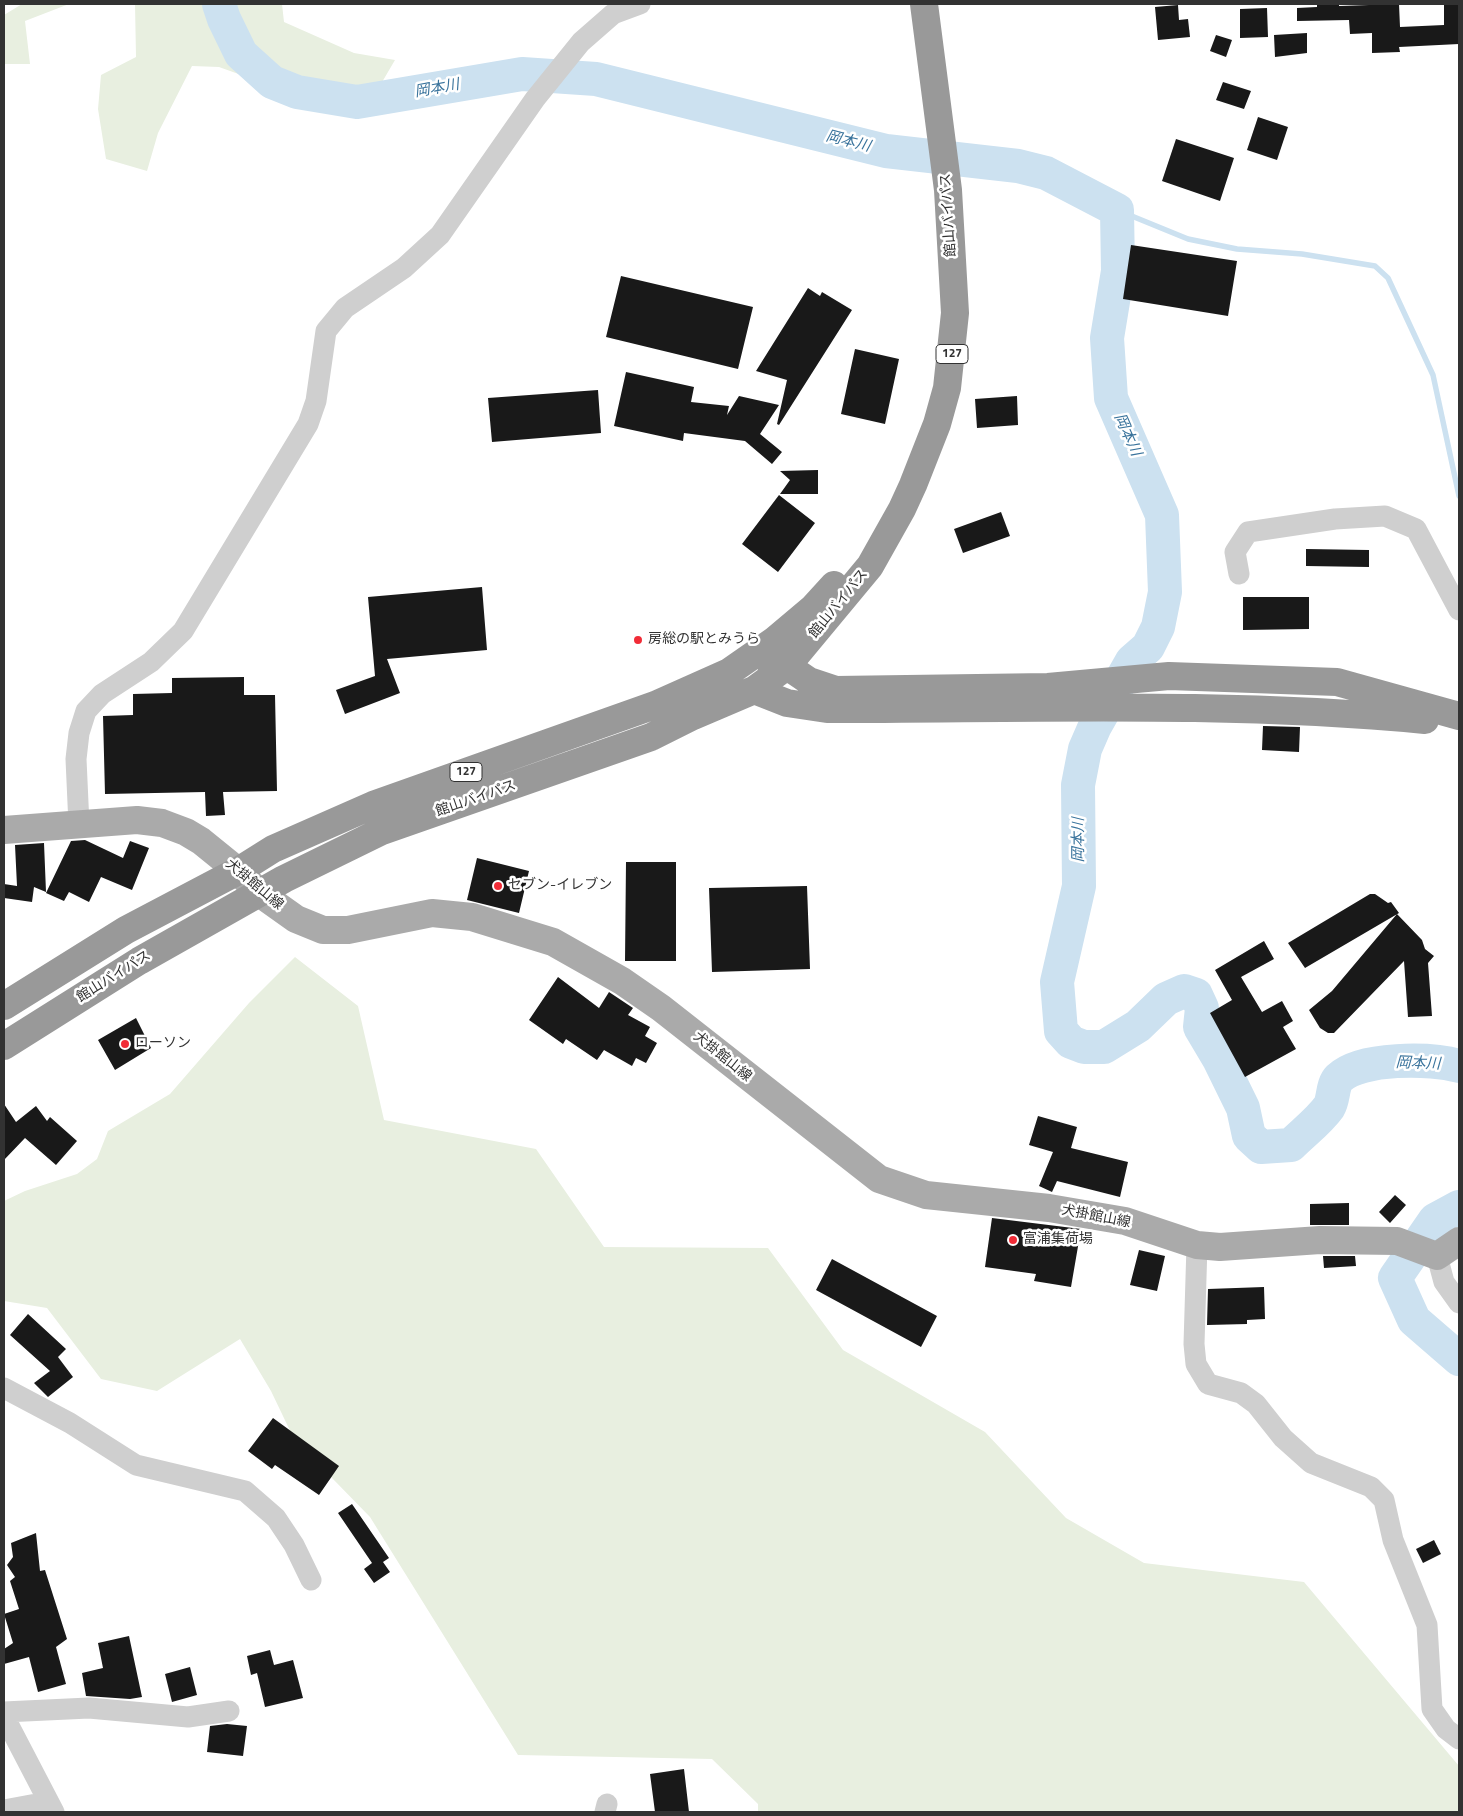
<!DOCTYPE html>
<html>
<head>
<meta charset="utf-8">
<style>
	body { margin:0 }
	#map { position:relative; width:1463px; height:1816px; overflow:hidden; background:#fff; font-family:"Titillium Web",sans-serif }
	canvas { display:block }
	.frame { position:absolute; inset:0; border:5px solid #323232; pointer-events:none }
</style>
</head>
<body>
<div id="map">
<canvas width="1463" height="1816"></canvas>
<div class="frame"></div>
</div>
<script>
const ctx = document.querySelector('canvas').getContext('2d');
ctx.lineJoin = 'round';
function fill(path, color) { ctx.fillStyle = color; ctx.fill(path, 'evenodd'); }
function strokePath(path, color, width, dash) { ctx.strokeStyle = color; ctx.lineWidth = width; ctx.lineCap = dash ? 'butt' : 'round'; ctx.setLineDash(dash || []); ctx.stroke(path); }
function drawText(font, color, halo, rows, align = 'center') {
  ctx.font = font + ' "Titillium Web","Noto Sans JP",sans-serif'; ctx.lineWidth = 5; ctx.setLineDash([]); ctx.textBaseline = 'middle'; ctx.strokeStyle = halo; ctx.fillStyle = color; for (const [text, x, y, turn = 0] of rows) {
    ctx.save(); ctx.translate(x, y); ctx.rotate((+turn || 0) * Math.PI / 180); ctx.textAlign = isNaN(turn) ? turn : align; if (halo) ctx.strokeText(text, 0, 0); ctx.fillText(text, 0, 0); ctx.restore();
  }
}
fill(new Path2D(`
	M22,4H69L25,21L30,64H4V15Z
	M135,4H282L284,22L354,53L395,60L361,118L219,67L192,66L158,133L147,171L106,159L98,109L101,75L136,57Z
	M295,957L358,1006L384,1120L536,1149L604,1247L768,1248L843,1350L985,1432L1066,1518L1144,1563L1304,1582L1459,1766V1812H758V1804L712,1759L518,1755L370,1517L294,1439L271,1391L240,1339L157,1391L101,1379L47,1308L4,1301V1201L25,1191L77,1174L97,1159L108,1131L170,1094L249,1003Z`), '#e8efe0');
strokePath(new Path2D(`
	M1117,210L1188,239L1237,249L1302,254L1375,266L1388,278L1433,375L1459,496`), '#cce1f0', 5.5);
strokePath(new Path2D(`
	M219,4L224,19L241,54L272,82L297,92L357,102L522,74L596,79L886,151L1018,166L1046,173L1117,210L1118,271L1107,338L1111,398L1162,515L1165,592L1158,627L1148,647L1132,661L1095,726L1085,749L1078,785L1079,886L1057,982L1061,1031L1071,1042L1084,1047H1104L1138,1026L1166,999L1184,991L1196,995L1202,1008L1200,1027L1219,1059L1243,1108L1249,1136L1261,1147L1291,1145C1303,1133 1319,1121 1329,1107C1334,1099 1332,1085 1339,1078C1361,1057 1431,1058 1459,1066
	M1459,1207L1435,1220L1395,1278L1414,1320L1459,1359`), '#cce1f0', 34);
fill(new Path2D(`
	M1317,4H1339V6L1399,4L1400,27L1444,25V4H1459V44L1399,47L1400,52L1372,53V33L1350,34L1349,20L1297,21V8L1317,7Z
	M1178,5L1179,20L1188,19L1190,37L1158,40L1155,7Z
	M1267,8L1268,37L1240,38V9Z
	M1307,33V53L1275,57L1274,35Z
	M1216,35L1232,40L1226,57L1210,51Z
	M1223,82L1251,91L1244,109L1216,100Z
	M1258,117L1288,127L1277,160L1247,150Z
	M1176,139L1234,158L1220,201L1162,181Z
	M1131,245L1237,261L1228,316L1123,299Z
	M621,276L753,307L738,369L606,337Z
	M808,288L820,296L822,292L852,310L779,425L777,424L787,380L756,371Z
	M855,349L899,359L885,424L841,414Z
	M626,372L694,387L691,402L729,406L727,415L739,396L779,405L760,434L782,452L772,464L745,441L684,433L683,441L614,426Z
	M598,390L601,433L492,442L488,398Z
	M1017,396L1018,425L977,428L975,399Z
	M818,470V494H780L790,480L780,471Z
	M779,495L815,523L778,572L742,544Z
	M1001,512L1010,536L963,553L954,529Z
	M1306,549L1369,550V567L1306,566Z
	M482,587L487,650L387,659L400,693L345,714L336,690L375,676L368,597Z
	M1243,597H1309V629L1243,630Z
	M244,677V695H275L277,791L223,792L225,815L206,816L205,792L105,794L103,716L133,715V694L172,693V678Z
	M1263,726L1300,727L1299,752L1262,750Z
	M85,840L123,858L130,841L149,848L132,890L101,877L89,902L69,892L64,901L46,893L71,841Z
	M44,843L46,892L34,887L32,902L4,898V884L17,886L15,845Z
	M477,858L529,871L519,913L467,900Z
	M626,862H676V961H625Z
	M807,886L810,969L712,972L709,888Z
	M1370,894H1375L1388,903L1391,902L1399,913L1305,968L1288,943Z
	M1397,914L1422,940L1425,949L1434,956L1428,963L1432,1016L1408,1017L1404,961L1334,1033H1328L1320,1028L1309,1010L1332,991Z
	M1264,941L1274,959L1241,977L1262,1012L1282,1001L1293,1021L1283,1027L1296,1049L1245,1077L1210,1013L1232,1000L1215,970Z
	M558,977L599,1008L609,992L633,1008L628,1015L650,1027L645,1036L657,1043L646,1063L636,1058L632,1066L604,1050L597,1060L566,1039L563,1044L529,1020Z
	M136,1018L151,1048L115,1070L98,1040Z
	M4,1104L16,1122L36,1106L47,1121L50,1117L77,1141L56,1165L25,1138L4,1160Z
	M1038,1116L1077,1127L1071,1148L1128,1162L1120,1197L1057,1181L1052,1192L1039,1186L1053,1152L1029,1145Z
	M1395,1195L1406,1205L1390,1223L1379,1212Z
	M1349,1203V1225H1310V1204Z
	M992,1218L1081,1229L1071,1287L1034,1281L1036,1274L985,1267Z
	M1139,1250L1165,1256L1157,1291L1130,1285Z
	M1323,1256H1355L1356,1266L1324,1268Z
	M832,1259L937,1316L921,1347L816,1290Z
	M1264,1287L1265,1319L1247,1320V1324L1207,1325L1208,1289Z
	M28,1314L66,1349L58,1357L73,1377L48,1397L34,1383L50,1371L10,1335Z
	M273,1418L339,1466L319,1495L275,1465L272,1469L248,1451Z
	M352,1504L389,1558L383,1562L390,1572L374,1583L364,1569L372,1563L338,1513Z
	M36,1533L40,1571L45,1570L67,1639L56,1647L66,1684L38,1692L29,1657L4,1664V1649L13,1643L4,1614L19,1609L10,1581L15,1577L7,1565L13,1557L11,1543Z
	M1434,1540L1441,1554L1423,1563L1416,1549Z
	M129,1636L142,1697L130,1699L86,1696L82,1673L103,1668L98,1643Z
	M270,1650L274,1665L293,1660L303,1698L265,1707L257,1673L251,1675L247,1656Z
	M190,1667L197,1695L172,1702L165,1674Z
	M227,1724L247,1726L243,1756L207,1752L210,1726Z
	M684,1769L689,1812H655L650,1774Z`), '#191919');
strokePath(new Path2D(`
	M1239,574L1235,552L1248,532L1335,519L1385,516L1416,529L1459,610
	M79,825L76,759L79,733L86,711L102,694L151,662L183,631L308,424L316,401L326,331L345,308L404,268L440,235L535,99L581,42L613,14L640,4
	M1197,1245L1194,1344L1196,1364L1208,1384L1241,1393L1256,1404L1283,1438L1311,1463L1371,1487L1384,1500L1393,1540L1427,1625L1432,1709L1446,1729L1459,1739
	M1437,1256L1444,1282L1459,1303
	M4,1388L70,1423L136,1465L245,1491L276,1518L294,1545L311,1580
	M4,1712L89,1708L188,1717L229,1711
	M4,1716L54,1812
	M4,1810L47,1802
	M605,1812L607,1804`), '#cfcfcf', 21);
strokePath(new Path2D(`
	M4,830L137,820L162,823L186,832L201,841L238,871L258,892L296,919L323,930H348L432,913L472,917L553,942L622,981L661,1008L879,1179L926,1195L1049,1208L1125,1221L1197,1245L1220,1247L1320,1240L1397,1241L1437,1256L1459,1241`), '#aaa', 28);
strokePath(new Path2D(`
	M769,661L787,666L809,681L836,690L1048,687L1169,676L1337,682L1459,716
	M754,690L787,703L827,709C1026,709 1227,701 1425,720
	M4,1006L126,930L238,871L273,849L373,805L655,705L729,672L775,640L813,608L834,585
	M4,1046L139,961L284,879L382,831L651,737L693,716L754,690L787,666L870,566L902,509L913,485L937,424L947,388L955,313L948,190L924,4`), '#999', 28);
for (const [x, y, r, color] of [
	[638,640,5,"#f12c37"],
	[498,886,5,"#f12c37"],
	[125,1044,5,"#f12c37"],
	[1013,1240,5,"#f12c37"]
]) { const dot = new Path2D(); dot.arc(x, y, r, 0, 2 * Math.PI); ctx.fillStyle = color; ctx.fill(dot); strokePath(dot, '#fff', 2); }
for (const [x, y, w] of [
	[952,354,32],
	[466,772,32]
]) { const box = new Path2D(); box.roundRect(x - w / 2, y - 9.5, w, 19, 4); ctx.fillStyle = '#fff'; ctx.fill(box); strokePath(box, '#323232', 1); }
drawText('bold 12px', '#323232', null, [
	["127",952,354],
	["127",466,772]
]);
drawText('14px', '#323232', '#fff', [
	["館山バイパス",949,215,-94],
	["館山バイパス",839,604,-51],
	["館山バイパス",476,799,-19],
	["犬掛館山線",254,885,40],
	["館山バイパス",114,977,-32],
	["犬掛館山線",722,1057,39],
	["犬掛館山線",1096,1217,11]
]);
drawText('14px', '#323232', '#fff', [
	["房総の駅とみうら",648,640],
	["セブン-イレブン",508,886],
	["ローソン",135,1044],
	["富浦集荷場",1023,1240]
], 'left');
drawText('italic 15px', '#39739c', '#fff', [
	["岡本川",437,89,-10],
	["岡本川",848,142,14],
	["岡本川",1127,435,66],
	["岡本川",1079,840,-90],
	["岡本川",1418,1064,2]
]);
</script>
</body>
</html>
